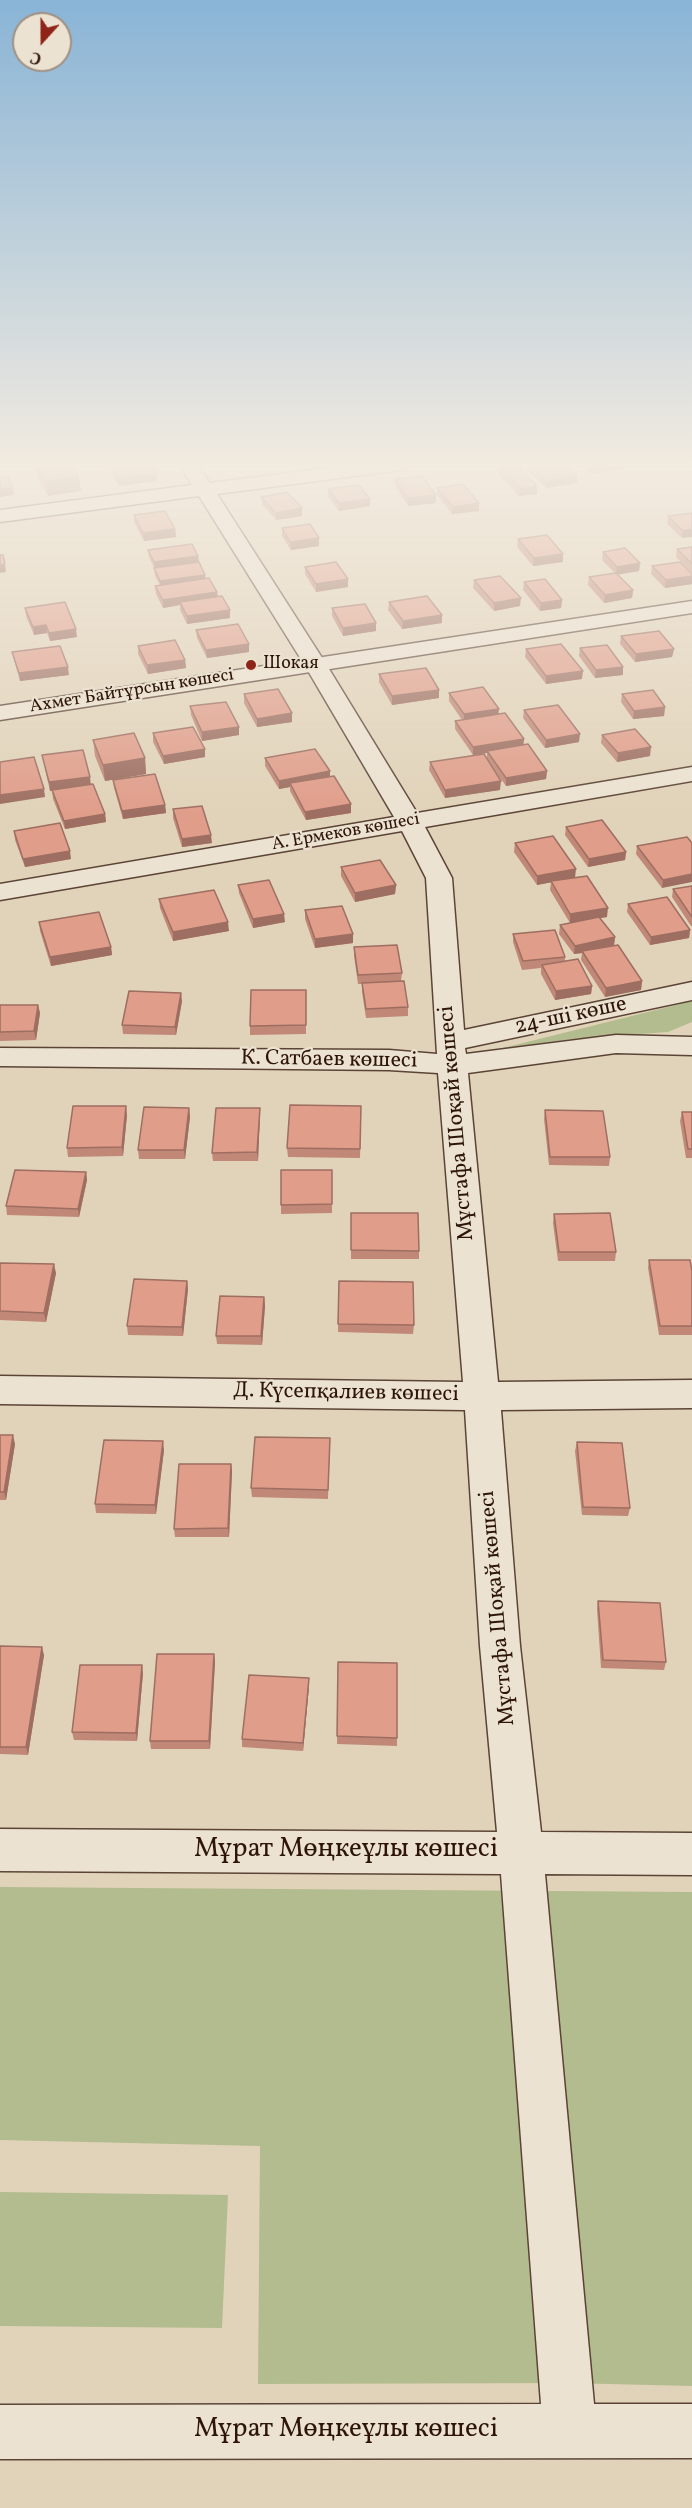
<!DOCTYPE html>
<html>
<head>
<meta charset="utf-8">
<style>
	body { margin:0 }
	#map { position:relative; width:692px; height:2508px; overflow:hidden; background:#e1d3b9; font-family:Vollkorn,serif }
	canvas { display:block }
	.north { position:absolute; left:12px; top:12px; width:60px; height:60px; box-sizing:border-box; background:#ece2d2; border:2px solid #a09082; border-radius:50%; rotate:201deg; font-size:16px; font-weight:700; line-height:24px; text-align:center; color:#2e150b }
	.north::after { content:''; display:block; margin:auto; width:21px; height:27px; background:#8f2418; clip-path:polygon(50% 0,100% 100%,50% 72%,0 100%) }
</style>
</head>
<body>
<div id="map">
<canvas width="692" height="2508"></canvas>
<div class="north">С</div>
</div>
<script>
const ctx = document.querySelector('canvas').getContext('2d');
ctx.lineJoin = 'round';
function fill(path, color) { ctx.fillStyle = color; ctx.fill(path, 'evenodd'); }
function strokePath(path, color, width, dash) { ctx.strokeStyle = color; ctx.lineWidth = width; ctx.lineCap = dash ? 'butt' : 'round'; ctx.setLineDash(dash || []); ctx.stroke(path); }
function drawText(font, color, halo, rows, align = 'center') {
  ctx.font = font + ' Vollkorn,serif'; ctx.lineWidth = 4.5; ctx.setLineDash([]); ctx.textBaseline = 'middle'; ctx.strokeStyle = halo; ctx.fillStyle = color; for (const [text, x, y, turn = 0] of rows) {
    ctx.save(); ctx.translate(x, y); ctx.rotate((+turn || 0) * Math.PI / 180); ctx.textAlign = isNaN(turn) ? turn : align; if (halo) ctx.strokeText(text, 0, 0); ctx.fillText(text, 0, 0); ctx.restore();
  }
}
fill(new Path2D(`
	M692,1001V1022L668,1032L571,1039L499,1049Z
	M0,1887L692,1892V2386L566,2383L258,2384L260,2146L0,2140Z
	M0,2192L228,2195L222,2328L0,2326Z`), '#b3bc8f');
const minor = new Path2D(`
	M179,464H197L210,483L357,464H410L408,468L401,470L217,494L326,664L417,813L692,767V781L425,827L452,878L464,1030L692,982V1000L465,1048L466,1054L616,1035L692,1037V1055L616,1053L468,1073L498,1382L692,1380V1408L501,1410L520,1646L541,1832L692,1833V1875L545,1874L594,2404H692V2458L0,2459V2405L541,2404L501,1874L0,1871V1829L497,1832L480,1646L465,1410L0,1404V1376L463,1382L438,1073L389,1070L0,1066V1048L389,1050L437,1054L426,878L402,831L0,900V884L394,817L304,664L199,496L0,522V510L192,485Z`);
const tertiary = new Path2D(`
	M692,601V613L0,720V706Z`);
strokePath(minor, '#5b4436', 3);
strokePath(tertiary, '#5b4436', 3);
fill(minor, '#ece2d2');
fill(tertiary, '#ece2d2');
fill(new Path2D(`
	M528,464H565L577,483L546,488L527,470Z
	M581,464H630L629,468L591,474Z
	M36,465L79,477L81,491L48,496L38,479Z
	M110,465L157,481L119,486L111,472Z
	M498,465L537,486V494L519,496L497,473Z
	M395,479L436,495V503L408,506L395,486Z
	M437,488L479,503V511L452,514L437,495Z
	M328,489L370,506L339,511L328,496Z
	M261,497L302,516L276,520L262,504Z
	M692,513L682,538L667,524L668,516Z
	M134,515L175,529L176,537L144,541L134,522Z
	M282,528L319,546L291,550L282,536Z
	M518,539L563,562L533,566L517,547Z
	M692,547V573L676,557L677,549Z
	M148,550L198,556L199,563L206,579L217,592L218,597L230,618L187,624L180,610V605L163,608L156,594L155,586L160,585L155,576L154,568L149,557Z
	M603,552L640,563L639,571L617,574L633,590L632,598L604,603L588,585L589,577L615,573L602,560Z
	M652,566L692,574V584L665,588L651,574Z
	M305,567L348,587L316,592L305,574Z
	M474,580L520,606L494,611L473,588Z
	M524,582L562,600L561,608L540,611L523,590Z
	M389,602L442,615V623L402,629L388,610Z
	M25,608L77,637L50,641L47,633L34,635L26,616Z
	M332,608L376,623V631L343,636L332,616Z
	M196,630L249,652L207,658L197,638Z
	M621,636L674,649L672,657L635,662L620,644Z
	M138,646L185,660L186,668L148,674L138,654Z
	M580,648L623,667V675L595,678L579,656Z
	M526,649L582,679L546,684L525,657Z
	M12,652L69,675L20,681L14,660Z
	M379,674L439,690V698L392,705L379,682Z
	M449,693L498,714L524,739L523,745L547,771L546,779L506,786L487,760L500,790L445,798L429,770L430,762L487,759V753L473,755L455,729V721L462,720L449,701Z
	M244,694L292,722L257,727L244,703Z
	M622,694L665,707L664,716L633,719L621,702Z
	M190,706L239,735L202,741L191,715Z
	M524,710L579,742L545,748L523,718Z
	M153,733L205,749V757L164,764L153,742Z
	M602,735L650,756L617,762L601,743Z
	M93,740L145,758L146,774L105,781L95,756Z
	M42,755L91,784L105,814L106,822L65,829L53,799L52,791H50Z
	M265,758L330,771V777L351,813L306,820L290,791V787L279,789L265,766Z
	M113,780L165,805L166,813L123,819L114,788Z
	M173,809L212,843L182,847L173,818Z
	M566,827L626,852L625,860L588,867L565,835Z
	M14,831L71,859L25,867L15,840Z
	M515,843L575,878L607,917L600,918L615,937L614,945L642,981L641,990L605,997L581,960L582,953L574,954L559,934L560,925L583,920L570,923L550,890L551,882L537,885L514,852Z
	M692,843L662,888L636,854L637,846Z
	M341,867L396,885L395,894L355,902L341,876Z
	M238,885L285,922L253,928L239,893Z
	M692,886V926H691L672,897L673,889Z
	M159,899L229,931L173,941L160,908Z
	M628,904L690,930L689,938L650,945L627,912Z
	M305,910L353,934V943L315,948L305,919Z
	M39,922L111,947L112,955L51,966L40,931Z
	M513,934L565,957V961L592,986L591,994L555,1000L541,974V968L522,970L513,942Z
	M354,947L402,973L401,981L408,1007V1016L366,1018L362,992V984H358L354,956Z
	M306,990V1034L250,1035V1026Z
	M182,1001L176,1035L123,1034L122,1025Z
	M0,1005H38L40,1013L36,1040L0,1041Z
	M361,1106L360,1158L288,1157L287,1148Z
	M189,1108L190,1117L185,1159H139L138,1150Z
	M260,1108L258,1161H213L212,1153Z
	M545,1110L610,1157L609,1166L549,1165L544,1119Z
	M682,1112H692V1158H686L680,1121Z
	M127,1115L123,1156L68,1157L67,1148Z
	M332,1170V1213L281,1214V1205Z
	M86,1172L87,1180L79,1217L7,1215L6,1206Z
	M351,1213L419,1251V1259H351Z
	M554,1214L616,1252L615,1261H558L553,1223Z
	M649,1260L692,1271V1335H659L648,1268Z
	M0,1263L56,1273L46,1322L0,1320Z
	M187,1281L188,1289L183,1336L128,1335L127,1326Z
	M339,1281L414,1325L413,1334L338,1332Z
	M264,1297L265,1306L262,1345L217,1344L216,1336Z
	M0,1435L15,1444L6,1500H0Z
	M330,1438L328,1499L252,1497L251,1488Z
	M577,1442L630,1508L628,1516L582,1515L575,1451Z
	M164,1450L156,1514L96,1513L95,1504Z
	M231,1464L232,1472L229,1537H175L174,1529Z
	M598,1601L666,1662L664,1670L601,1668L597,1609Z
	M0,1646L44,1655L28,1755L0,1754Z
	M214,1654L215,1662L210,1749H151L150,1741Z
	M338,1662L397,1738V1746L337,1744Z
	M143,1673L137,1741L74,1740L72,1732Z
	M309,1686L303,1751L242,1747V1739Z`), '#c18777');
fill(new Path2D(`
	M239,464H273V465L239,469Z
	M609,464H630L629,468L591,474L592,467Z
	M655,464H675L655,466Z
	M157,473V481L119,486L118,478Z
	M577,476V483L546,488L547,481Z
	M79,477L81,491L48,496L46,482Z
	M537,486V494L519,496L520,489Z
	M13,488L14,495L0,497V489Z
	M436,495V503L408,506V498Z
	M370,499V506L339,511V503Z
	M479,503V511L452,514L453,507Z
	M302,508V516L276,520V513Z
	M175,529L176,537L144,541L143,533Z
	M692,529V537L682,538L683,531Z
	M319,538V546L291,550L290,542Z
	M563,554V562L533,566L534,558Z
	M198,556L199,564L155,570L154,562Z
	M640,563L639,571L616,575L617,567Z
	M5,564L6,572L0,573V565Z
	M205,575L206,582L161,589L160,581Z
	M692,576V584L665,588L666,580Z
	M348,579V587L316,592V584Z
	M633,590L632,598L604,603L605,595Z
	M217,592L218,600L180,602V605L163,608V600Z
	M521,598L520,606L494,611V603Z
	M562,600L561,608L540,611L541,603Z
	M230,610V618L187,624V616Z
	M442,615V623L402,629L403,621Z
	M376,623V631L343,636V628Z
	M46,625L47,633L34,635L33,627Z
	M76,629L77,637L50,641L49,633Z
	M249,644V652L207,658L206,650Z
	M674,649L672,657L635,662L636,654Z
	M185,660L186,668L148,674L147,665Z
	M68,667L69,675L20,681L19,673Z
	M623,667V675L595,678L596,670Z
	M583,671L582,679L546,684V676Z
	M439,690V698L392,705V696Z
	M665,707L664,716L633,719L634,711Z
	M499,709L498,717L464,723V714Z
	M292,713V722L257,727V719Z
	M239,727V735L202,741V732Z
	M580,734L579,742L545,748L546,740Z
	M524,739L523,747L487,751V753L473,755V747Z
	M651,747L650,756L617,762L618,753Z
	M205,749V757L164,764L163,756Z
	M145,758L146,774L105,781L103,765Z
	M330,771V780L290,783V787L279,789V781Z
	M547,771L546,779L506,786V778Z
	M90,777L91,786L50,791L49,782Z
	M501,781L500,790L445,798V790Z
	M44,789L45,797L0,804V795Z
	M351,804V813L306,820L305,812Z
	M165,805L166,813L123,819L122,811Z
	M105,814L106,822L65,829L64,821Z
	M211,835L212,843L182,847V839Z
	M70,851L71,859L25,867L23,859Z
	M626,852L625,860L588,867L589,859Z
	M576,869L575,878L537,885V876Z
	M692,874V882L662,888L663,880Z
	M396,885L395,894L355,902V893Z
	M608,908L607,917L570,923V914Z
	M284,914L285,922L253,928V919Z
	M228,922L229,931L173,941V932Z
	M690,930L689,938L650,945L651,937Z
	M353,934V943L315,948V939Z
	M615,937L614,945L582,951V953L574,954L575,946Z
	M111,947L112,955L51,966L50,957Z
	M642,981L641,990L605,997L606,988Z
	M592,986L591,994L555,1000L556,991Z
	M181,993L182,1001L176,1035L175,1027Z
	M38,1005L40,1013L36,1040L34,1031Z
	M126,1106L127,1115L123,1156L122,1147Z
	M189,1108L190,1117L185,1159L184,1150Z
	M260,1108V1117L258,1161L257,1152Z
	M86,1172L87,1180L79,1217L78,1209Z
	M54,1264L56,1273L46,1322L44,1313Z
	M187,1281L188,1289L183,1336L182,1327Z
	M264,1297L265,1306L262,1345L261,1336Z
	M13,1435L15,1444L6,1500L4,1492Z
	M163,1441L164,1450L156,1514L155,1505Z
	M231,1464L232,1472L229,1537L228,1528Z
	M42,1647L44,1655L28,1755L26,1747Z
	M214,1654L215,1662L210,1749L209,1741Z
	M142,1665L143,1673L137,1741L136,1733Z
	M309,1678V1686L303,1751V1743Z`), '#9d6e61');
const building = new Path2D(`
	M45,464H71L79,477L46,482L36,465Z
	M117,464H151L157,473L118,478L110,465Z
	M508,464H516L537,486L520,489L498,465Z
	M529,464H565L577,476L547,481Z
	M589,464H609L592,467Z
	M422,476L436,495L408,498L395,479Z
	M8,477L13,488L0,489V478Z
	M463,484L479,503L453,507L437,488Z
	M359,485L370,499L339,503L328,489Z
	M287,492L302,508L276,513L261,497Z
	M165,511L175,529L143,533L134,515Z
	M692,513V529L683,531L668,516Z
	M310,524L319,538L290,542L282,528Z
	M547,535L563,554L534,558L518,539Z
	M192,544L198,556L154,562L148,550Z
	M692,547V564L677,549Z
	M625,548L640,563L617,567L603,552Z
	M0,555H3L5,564L0,565Z
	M199,562L205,575L160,581L154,568Z
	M336,562L348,579L316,584L305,567Z
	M680,562L692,574V576L666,580L652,566Z
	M616,573L633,590L605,595L589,577Z
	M500,576L521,598L494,603L474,580Z
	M209,578L217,592L163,600L155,586Z
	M545,579L562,600L541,603L524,582Z
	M222,596L230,610L187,616L180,602Z
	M427,596L442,615L403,621L389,602Z
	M65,602L76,629L49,633L46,625L33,627L25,608Z
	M365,604L376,623L343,628L332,608Z
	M238,624L249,644L206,650L196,630Z
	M659,631L674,649L636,654L621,636Z
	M175,640L185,660L147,665L138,646Z
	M561,644L583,671L546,676L526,649Z
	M607,645L623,667L596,670L580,648Z
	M60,646L68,667L19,673L12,652Z
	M426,668L439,690L392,696L379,674Z
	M483,687L499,709L464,714L449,693Z
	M278,689L292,713L257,719L244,694Z
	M653,690L665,707L634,711L622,694Z
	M226,702L239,727L202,732L190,706Z
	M558,705L580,734L546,740L524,710Z
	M505,713L524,739L473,747L455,721Z
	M193,727L205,749L163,756L153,733Z
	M635,729L651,747L618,753L602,735Z
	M134,733L145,758L103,765L93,740Z
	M528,744L547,771L506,778L487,751Z
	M315,749L330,771L279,781L265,758Z
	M83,750L90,777L49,782L42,755Z
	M484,754L501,781L445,790L430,762Z
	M34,757L44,789L0,795V762Z
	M155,774L165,805L122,811L113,780Z
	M334,776L351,804L305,812L290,783Z
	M93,784L105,814L64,821L52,790Z
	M202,806L211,835L182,839L173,809Z
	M602,820L626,852L589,859L566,827Z
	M60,823L70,851L23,859L14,831Z
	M553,836L576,869L537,876L515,843Z
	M687,837L692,843V874L663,880L637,846Z
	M380,860L396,885L355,893L341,867Z
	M587,876L608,908L570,914L551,881Z
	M269,880L284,914L253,919L238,885Z
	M692,886V917L673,889Z
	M214,890L228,922L173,932L159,899Z
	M667,897L690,930L651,937L628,904Z
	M342,906L353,934L315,939L305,910Z
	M99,912L111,947L50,957L39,922Z
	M599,917L615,937L575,946L560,925Z
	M555,930L565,957L523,961L513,934Z
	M397,945L402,973L358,975L354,947Z
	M618,945L642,981L606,988L582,951Z
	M578,959L592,986L556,991L542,965Z
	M404,981L408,1007L366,1009L362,983Z
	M251,990H306V1025L250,1026Z
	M129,991L181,993L175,1027L122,1025Z
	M0,1005H38L34,1031L0,1032Z
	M290,1105L361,1106L360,1149L287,1148Z
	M73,1106H126L122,1147L67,1148Z
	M144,1107L189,1108L184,1150H138Z
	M216,1108H260L257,1152L212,1153Z
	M545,1110L603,1111L610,1157H550Z
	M682,1112H692V1149H688Z
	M15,1170L86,1172L78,1209L6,1206Z
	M281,1170H332V1204L281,1205Z
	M351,1213H418L419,1251L351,1250Z
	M610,1213L616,1252H559L554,1214Z
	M649,1260H690L692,1271V1326H660Z
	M0,1263L54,1264L44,1313L0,1311Z
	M134,1279L187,1281L182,1327L127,1326Z
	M339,1281L413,1282L414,1325L338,1324Z
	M220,1296L264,1297L261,1336H216Z
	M0,1435H13L4,1492H0Z
	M255,1437L330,1438L328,1490L251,1488Z
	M104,1440L163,1441L155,1505L95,1504Z
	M577,1442L622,1443L630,1508L583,1507Z
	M179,1464H231L228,1528L174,1529Z
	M598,1601L660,1603L666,1662L603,1660Z
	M0,1646L42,1647L26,1747H0Z
	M157,1654H214L209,1741H150Z
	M338,1662L397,1663V1738L337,1736Z
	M80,1665H142L136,1733L72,1732Z
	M249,1675L309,1678L303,1743L242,1739Z`);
fill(building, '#e09d8a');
strokePath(building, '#9d6e61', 1.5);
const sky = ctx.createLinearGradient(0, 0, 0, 815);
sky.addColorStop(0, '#89b4d6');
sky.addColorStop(0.57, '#f2ebe0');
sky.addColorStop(1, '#f2ebe000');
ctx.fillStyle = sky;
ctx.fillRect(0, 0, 692, 815);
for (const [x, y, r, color] of [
	[251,665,6,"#8f2418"]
]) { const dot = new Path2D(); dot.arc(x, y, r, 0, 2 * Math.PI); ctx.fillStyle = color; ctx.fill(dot); strokePath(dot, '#ece2d2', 2); }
drawText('18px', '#2e150b', '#ece2d2', [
	["Шокая",263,665]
], 'left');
drawText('18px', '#2e150b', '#ece2d2', [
	["Ахмет Байтұрсын көшесі",132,692,-9],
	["А. Ермеков көшесі",346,833,-10]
]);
drawText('22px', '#2e150b', '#ece2d2', [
	["24-ші көше",571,1017,-12],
	["К. Сатбаев көшесі",329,1061,1],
	["Мұстафа Шоқай көшесі",458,1123,-95],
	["Д. Күсепқалиев көшесі",346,1394,1],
	["Мұстафа Шоқай көшесі",499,1608,-95]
]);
drawText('27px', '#2e150b', '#ece2d2', [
	["Мұрат Мөңкеұлы көшесі",346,1851],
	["Мұрат Мөңкеұлы көшесі",346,2431]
]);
</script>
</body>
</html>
